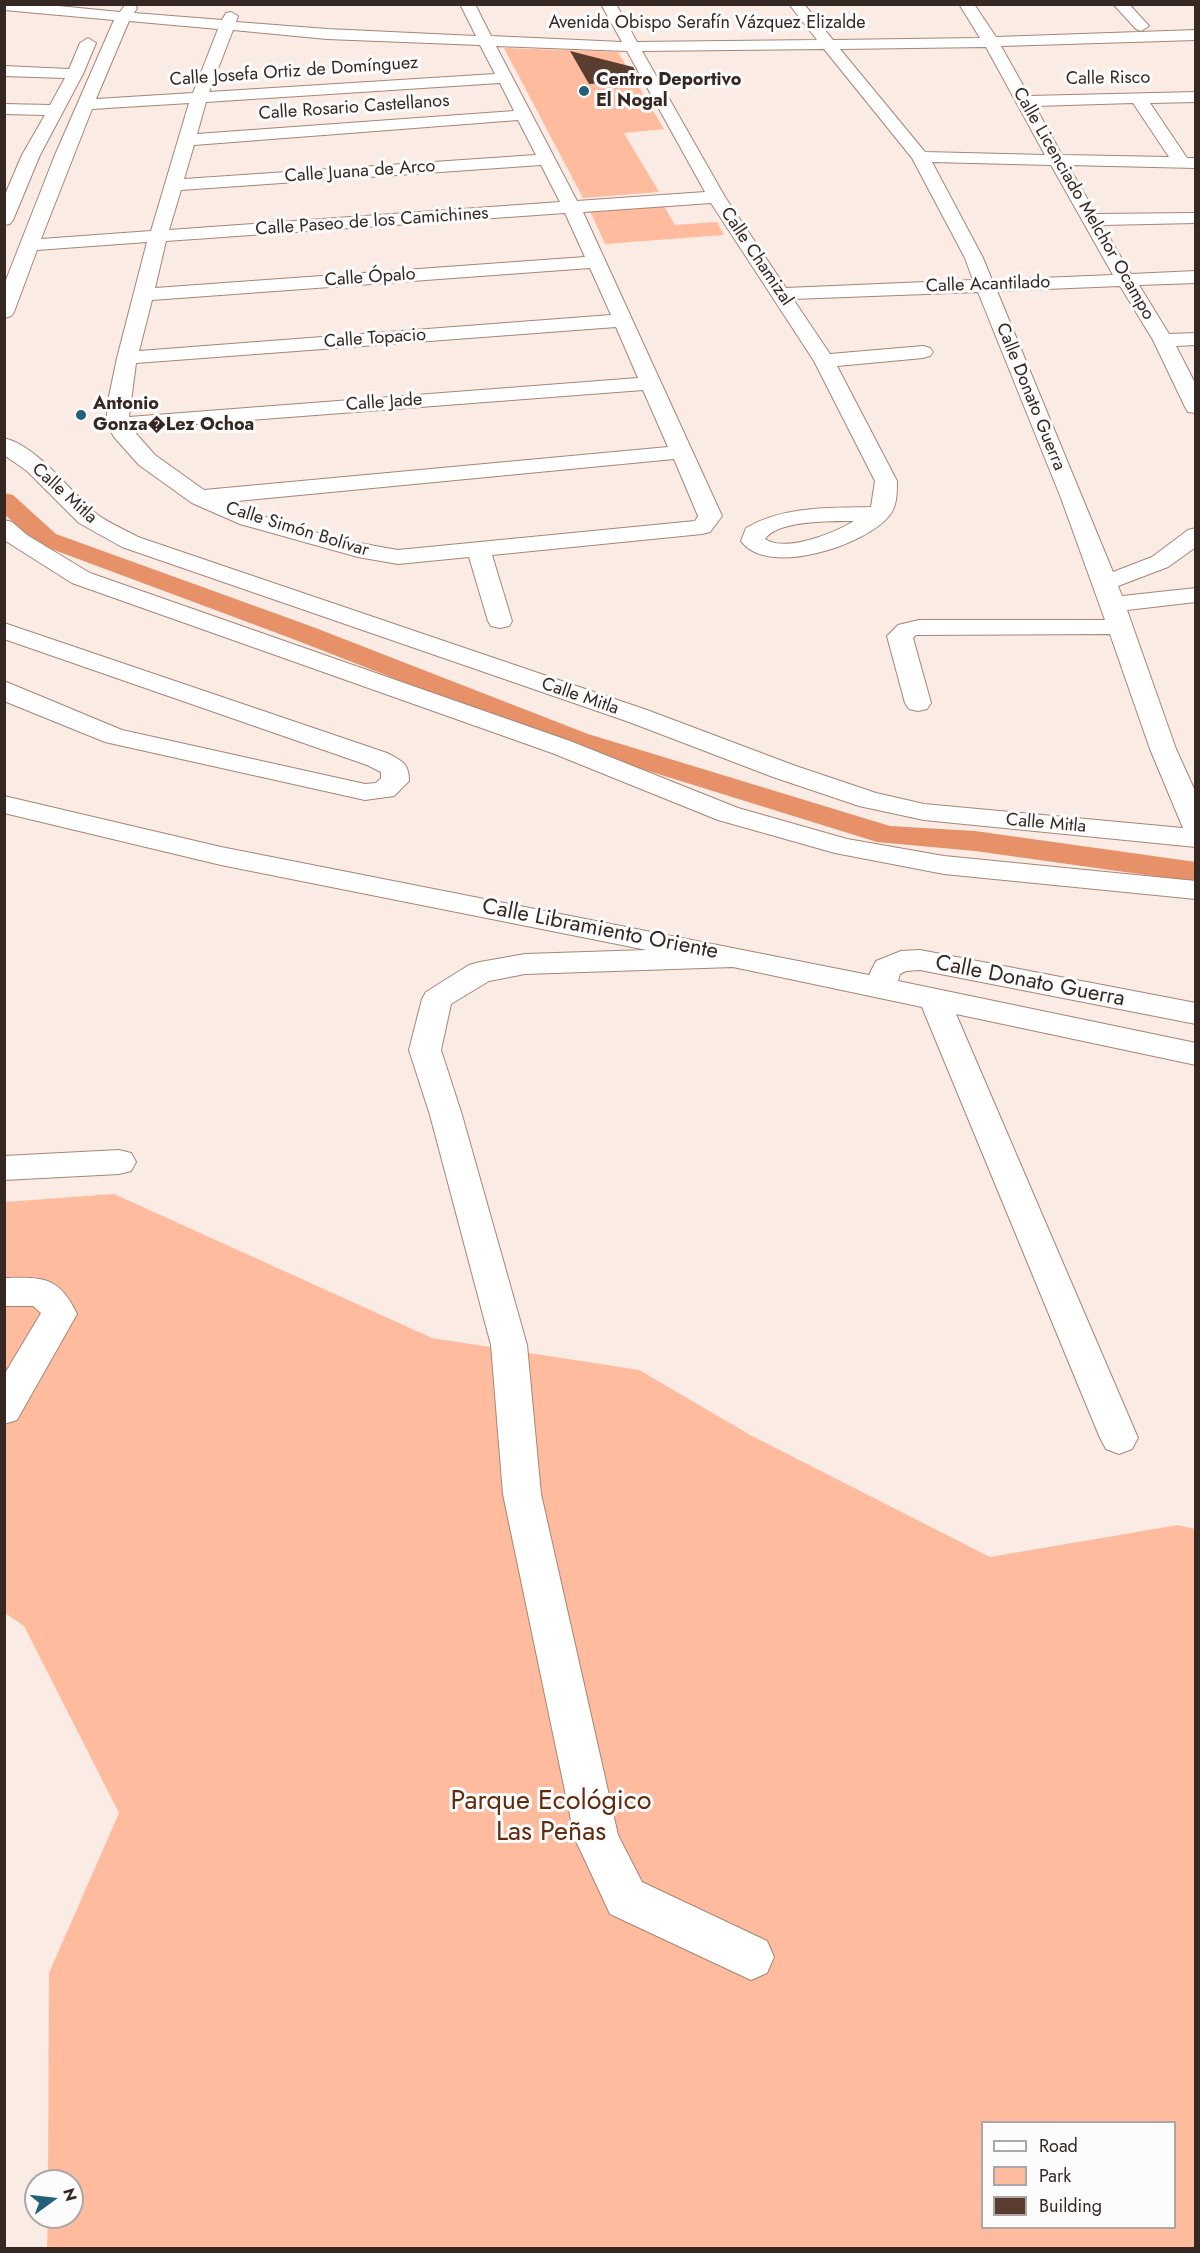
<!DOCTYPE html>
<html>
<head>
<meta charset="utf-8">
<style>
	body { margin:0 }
	#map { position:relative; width:1200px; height:2253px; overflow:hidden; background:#faebe5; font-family:Jost,sans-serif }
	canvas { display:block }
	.frame { position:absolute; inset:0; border:6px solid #352721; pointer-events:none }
	.legend { position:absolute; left:981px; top:2121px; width:195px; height:108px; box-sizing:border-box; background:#fcfcfc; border:2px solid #aca7a4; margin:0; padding:8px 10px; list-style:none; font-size:18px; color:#352721 }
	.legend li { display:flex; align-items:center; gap:12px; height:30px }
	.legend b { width:30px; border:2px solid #aca7a4 }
	.north { position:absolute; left:24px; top:2169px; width:60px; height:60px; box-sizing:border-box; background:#fcfcfc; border:2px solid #aca7a4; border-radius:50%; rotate:75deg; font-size:16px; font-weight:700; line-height:24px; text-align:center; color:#352721 }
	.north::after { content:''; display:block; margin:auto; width:21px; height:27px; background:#236178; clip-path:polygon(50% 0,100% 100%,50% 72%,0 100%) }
</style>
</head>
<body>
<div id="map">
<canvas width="1200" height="2253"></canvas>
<div class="frame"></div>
<ul class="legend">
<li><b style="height:8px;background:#fff"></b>Road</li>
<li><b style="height:16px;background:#febb9d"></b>Park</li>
<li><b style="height:16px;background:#5b3d30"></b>Building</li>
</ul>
<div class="north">N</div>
</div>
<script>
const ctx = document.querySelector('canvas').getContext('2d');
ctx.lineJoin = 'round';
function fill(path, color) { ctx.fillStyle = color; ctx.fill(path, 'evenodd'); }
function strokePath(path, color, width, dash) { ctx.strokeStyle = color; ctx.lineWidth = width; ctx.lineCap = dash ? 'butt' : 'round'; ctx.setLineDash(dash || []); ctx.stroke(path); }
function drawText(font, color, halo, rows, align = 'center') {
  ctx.font = font + ' Jost,sans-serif'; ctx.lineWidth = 6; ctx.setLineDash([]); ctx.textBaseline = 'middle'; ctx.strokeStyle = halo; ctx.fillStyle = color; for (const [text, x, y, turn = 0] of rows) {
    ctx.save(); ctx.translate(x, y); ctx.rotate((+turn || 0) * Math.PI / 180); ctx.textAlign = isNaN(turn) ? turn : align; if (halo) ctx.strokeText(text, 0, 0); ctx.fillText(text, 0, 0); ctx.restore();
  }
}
fill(new Path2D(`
	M504,48L618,52L664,129L624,133L659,192L583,198Z
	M664,206L675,225L717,222L724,235L605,244L590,211Z
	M114,1194L432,1338L639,1370L752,1436L990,1557L1178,1525L1195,1529V2248H47L48,2217H72V2181H48L49,1973L119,1813L24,1626L5,1613V1202ZM982,2122H1174V2228H982Z`), '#febb9d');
fill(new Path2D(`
	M4,493L13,495L56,534L313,627L588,734L890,826L975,831L1196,862V882L975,851L877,842L568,746L293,639L38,544L4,514Z`), '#e79169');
fill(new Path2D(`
	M570,51L633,67L641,80L589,84Z`), '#5b3d30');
const minor = new Path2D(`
	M4,4H38L120,12L125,5L134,4L137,8L134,13L222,20L226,13L231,12L238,16L236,22L327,29L476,36L460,4H475L491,36L622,42L601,4H616L637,42L817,40L789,4H804L833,40L980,38L959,4H974L996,37L1196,30V40L1001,46L1029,96L1196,92V102L1150,103L1187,158H1196V168L1068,165L1096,214L1196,213V223L1102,225L1131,274L1196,271V283L1139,285L1169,334L1196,333V345L1176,346L1196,385V413L1188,412L1185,407L1153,340L1120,286L997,291L1113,572L1152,557L1188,530L1196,528V547L1168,567L1118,586L1122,596L1196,588V602L1127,610L1176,749L1196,793V847L924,820L859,806L773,777L629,722L122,547L79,523L27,471L4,455V438C37,446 69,490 94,512C106,522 124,529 138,537L647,710L793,765L876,793L924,804L1183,828L1150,749L1110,634L916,635L913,638L931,703L927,709L918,711L909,709L905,703L887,636L898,625L919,620H1105L1061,498L978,292L793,299L830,354L923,346L930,348L933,352L930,356L923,358L837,366L897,481C897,493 897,507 889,516C866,545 767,578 741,541L746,528C784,506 828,508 871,507L875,481L814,361L711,203L583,212L722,516L710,532L702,534L492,555L512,621L509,626L500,628L491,626L488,621L469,557L398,564L358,557L240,524L192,503L139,465L114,437L107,424V406L117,358L147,242L37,250L14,312L11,316L4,318V285L55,155L114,20L4,10ZM129,21L218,29L193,93L96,99ZM233,30L327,39L480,45L495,74L209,92ZM496,46L627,51L705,192L577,201ZM986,47L1045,155L925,152L840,49ZM824,49L912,158L965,258L973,280L786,288L725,197L642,51ZM500,83L514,111L197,134L206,102ZM189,103L151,231L41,239L92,109ZM1133,103L1169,157L1062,155L1035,106ZM518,120L536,155L184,179L194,145ZM932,162L1051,165L1113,275L992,280L983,258ZM541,165L560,202L169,230L181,190ZM565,213L585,257L155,288L166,241ZM590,268L611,315L139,351L152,300ZM616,327L638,378L129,417L136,363ZM643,390L668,447L204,490L155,455L132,429ZM674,459L698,516L695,521L398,550C341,541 281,525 227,502ZM854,521C834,533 786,553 765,539C777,520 833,521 854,521Z
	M1113,4H1129L1149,26L1141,31L1136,29Z
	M88,38L96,43L83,74L40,155L13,220L10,224L4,225V197L22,155L45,115L4,114V104L50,105L65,78L4,76V66L69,69L80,43Z
	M4,520L12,522L27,535L90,573L570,741L738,808L847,839L944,856L1196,881V899L944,874L835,853L718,820L552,753L72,583L4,540Z
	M4,623L387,753C402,761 409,763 409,781L394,796L365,800L105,742L4,701V681L122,730L365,784L376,783L381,778V772L367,765L4,639Z
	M4,796L221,847L869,975L876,961L901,951L920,950L1196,1003V1024L920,970L906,971L900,974L898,981L1196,1043V1065L956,1014L1138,1438L1132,1449L1119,1454L1106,1449L1100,1438L922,1007L733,967L525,974L489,981L451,1004L441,1050L462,1115L527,1345L541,1494L618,1835L642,1882L767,1941L774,1957L767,1973L751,1980L610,1914L575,1839L503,1494L491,1345L430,1115L409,1050L422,999L426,992L469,965L480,962L525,954L647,950L221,865L4,813Z
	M119,1150L131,1153L136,1162L131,1171L119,1174L4,1180V1156Z
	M4,1278C43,1277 59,1276 77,1314L17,1420L4,1424V1375L41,1313L33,1306H4Z`);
strokePath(minor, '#a78576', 2);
fill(minor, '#fff');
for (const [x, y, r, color] of [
	[584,91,6,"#236178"],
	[81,415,6,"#236178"]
]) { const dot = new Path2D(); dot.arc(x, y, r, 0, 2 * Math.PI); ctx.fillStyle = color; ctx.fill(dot); strokePath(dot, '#fcfcfc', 2); }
drawText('18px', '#352721', '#fcfcfc', [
	["Avenida Obispo Serafín Vázquez Elizalde",707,24],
	["Calle Josefa Ortiz de Domínguez",294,72,-4],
	["Calle Risco",1108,79,-1],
	["Calle Rosario Castellanos",354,108,-4],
	["Calle Juana de Arco",360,172,-4],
	["Calle Licenciado Melchor Ocampo",1083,204,60],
	["Calle Paseo de los Camichines",372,222,-4],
	["Calle Chamizal",756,257,56],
	["Calle Ópalo",370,278,-4],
	["Calle Acantilado",988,285,-2],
	["Calle Topacio",375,339,-4],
	["Calle Donato Guerra",1030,397,68],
	["Calle Jade",384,403,-4],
	["Calle Mitla",64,494,42],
	["Calle Simón Bolívar",297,530,17],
	["Calle Mitla",580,697,19],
	["Calle Mitla",1046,824,5]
]);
drawText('bold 18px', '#352721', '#fcfcfc', [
	["Centro Deportivo",596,81],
	["El Nogal",596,102],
	["Antonio",93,405],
	["Gonza�Lez Ochoa",93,426]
], 'left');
drawText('22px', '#352721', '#fcfcfc', [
	["Calle Libramiento Oriente",600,930,11],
	["Calle Donato Guerra",1030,982,11]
]);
drawText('27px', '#622b0e', '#fcfcfc', [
	["Parque Ecológico",551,1802],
	["Las Peñas",551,1833]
]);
</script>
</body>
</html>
